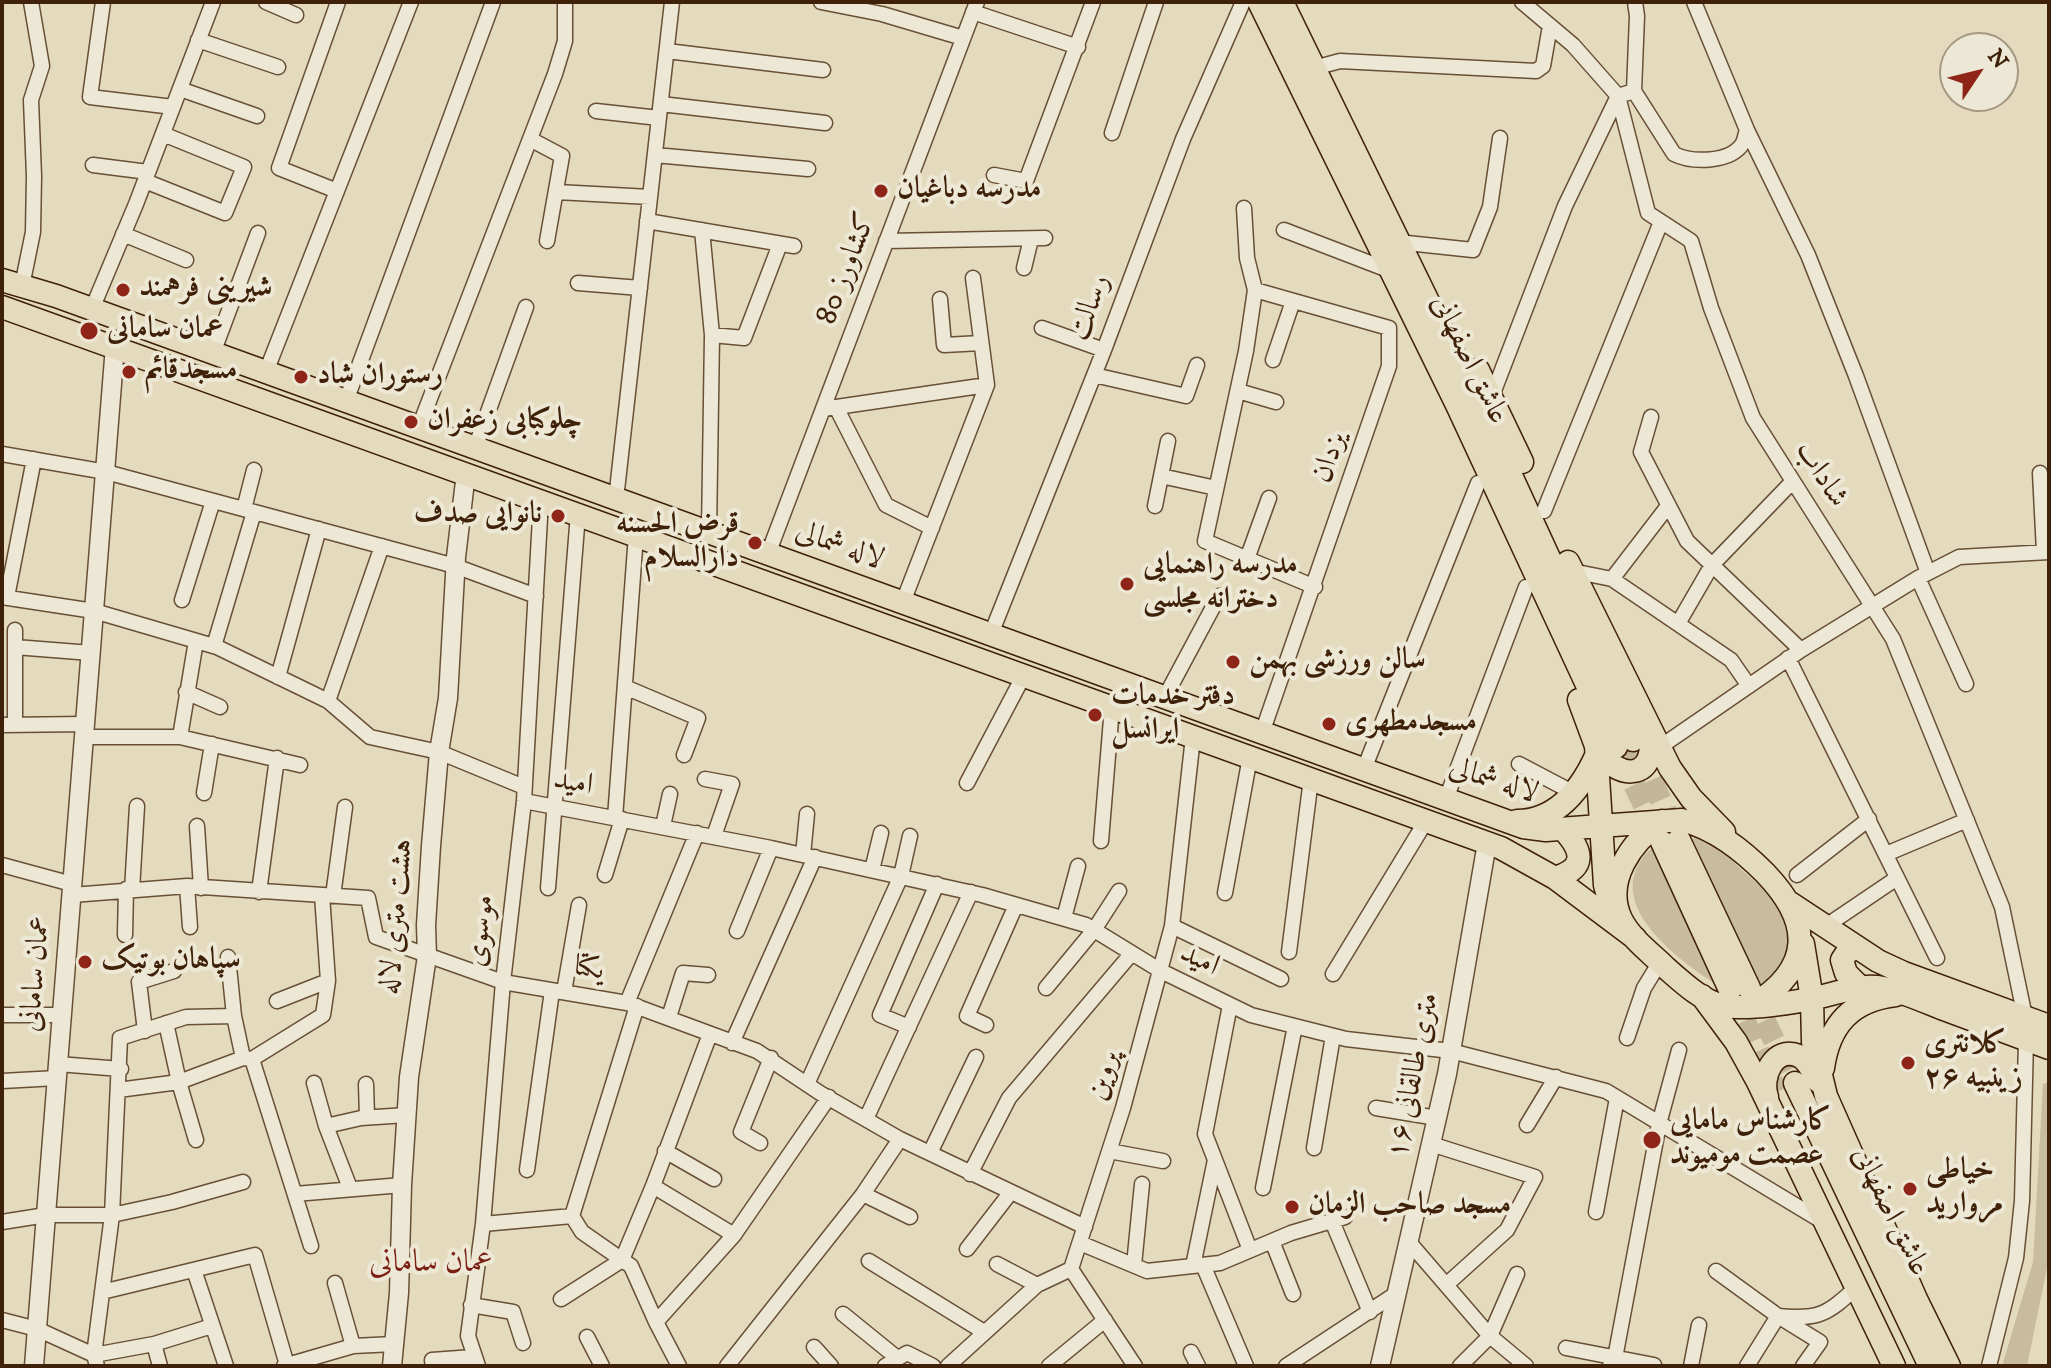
<!DOCTYPE html>
<html>
<head>
<meta charset="utf-8">
<style>
	body { margin:0 }
	#map { position:relative; width:2051px; height:1368px; overflow:hidden; background:#e4dbbe; font-family:"IM FELL DW Pica",serif }
	canvas { display:block }
	.frame { position:absolute; inset:0; border:4px solid #3f2008; pointer-events:none }
	.north { position:absolute; left:1939px; top:32px; width:80px; height:80px; box-sizing:border-box; background:#ede8d5; border:2px solid #a79883; border-radius:50%; rotate:55deg; font-size:22px; font-weight:700; line-height:32px; text-align:center; color:#3f2008 }
	.north::after { content:''; display:block; margin:auto; width:28px; height:36px; background:#8f2418; clip-path:polygon(50% 0,100% 100%,50% 72%,0 100%) }
</style>
</head>
<body>
<div id="map">
<canvas width="2051" height="1368"></canvas>
<div class="frame"></div>
<div class="north">N</div>
</div>
<script>
const ctx = document.querySelector('canvas').getContext('2d');
ctx.lineJoin = 'round';
function fill(path, color) { ctx.fillStyle = color; ctx.fill(path, 'evenodd'); }
function strokePath(path, color, width, dash) { ctx.strokeStyle = color; ctx.lineWidth = width; ctx.lineCap = dash ? 'butt' : 'round'; ctx.setLineDash(dash || []); ctx.stroke(path); }
function drawText(font, color, halo, rows, align = 'center') {
  ctx.font = font + ' "IM FELL DW Pica",Amiri,serif'; ctx.lineWidth = 8; ctx.setLineDash([]); ctx.textBaseline = 'middle'; ctx.strokeStyle = halo; ctx.fillStyle = color; for (const [text, x, y, turn = 0] of rows) {
    ctx.save(); ctx.translate(x, y); ctx.rotate((+turn || 0) * Math.PI / 180); ctx.textAlign = isNaN(turn) ? turn : align; if (halo) ctx.strokeText(text, 0, 0); ctx.fillText(text, 0, 0); ctx.restore();
  }
}
fill(new Path2D(`
	M1692,838C1713,839 1728,857 1743,871C1754,881 1770,892 1779,905C1798,935 1788,965 1760,985Z
	M1657,843L1728,992C1680,962 1589,899 1657,843Z
	M2049,1082V1258L2027,1366H2002L2033,1262L2043,1084Z`), '#c8bb9f');
strokePath(new Path2D(`
	M1638,750L1677,836
	M1620,755L1659,836
	M1731,991L1777,1092
	M1750,991L1795,1083`), '#c3b69a', 22, [22, 11]);
const minor = new Path2D(`
	M103,2L90,97L173,107
	M266,2L296,15
	M821,2L882,14L963,38
	M1522,2L1573,45L1618,96L1648,213L1691,241L1711,308L1753,418L1893,639L2002,907L2025,1017
	M1694,2L1747,130L1808,255L1856,376L1928,573
	M973,12L1078,47
	M198,40L278,67
	M667,51L823,70
	M1314,68L1340,61L1536,71L1543,66L1550,26
	M180,89L257,116
	M1634,91L1674,154C1692,163 1731,163 1743,143C1745,139 1745,135 1747,130
	M661,104L825,123
	M596,111L659,118
	M1112,133L1156,2
	M530,139L562,156L547,241
	M655,155L808,169
	M93,165L148,172
	M994,175L1026,181L1093,2
	M145,181L225,213L244,167L163,134
	M337,191L279,168L338,2
	M557,192L650,197
	M1244,208L1247,258L1255,290L1246,351L1205,541L1315,587
	M647,221L794,246
	M702,230L712,335L709,532
	M1284,230L1383,268
	M123,234L186,260
	M886,241L1045,238
	M1407,243L1473,250L1490,207L1500,138
	M1024,268L1031,239
	M578,283L640,288
	M22,286L33,232L34,176L31,100L42,66L31,2
	M1255,290L1389,328V366L1262,733
	M940,299L944,345L981,343
	M92,309L136,204L213,2
	M1042,328L1104,350
	M712,335L744,338L780,244
	M213,353L258,233
	M1273,360L1293,301
	M266,372L411,2
	M1094,375L1186,396L1197,365
	M1238,391L1276,402
	M1492,396L1565,206L1618,96L1634,91L1637,16L1635,2
	M346,401L493,2
	M836,407L886,505L932,528
	M823,409L987,385
	M1651,417L1641,452L1687,541L1801,650
	M419,427L555,74L565,41V2
	M475,448L526,307
	M2,454L106,472L455,566L536,596
	M2040,473L2044,552
	M1161,476L1216,488
	M616,499L672,2
	M1155,506L1168,441
	M244,509L254,470
	M1544,511L1661,222
	M768,554L977,2
	M1247,559L1269,498
	M1572,571L1612,579L1731,660L1749,686
	M1918,578L1966,684
	M1612,579L1668,506
	M2,597L94,611L217,647L328,701L370,737L439,752L524,787
	M7,597L34,459
	M182,600L213,501
	M903,602L987,385L973,278
	M1679,622L1712,565L1793,481
	M15,630V725
	M991,634L1104,350L1183,139L1243,2
	M214,646L254,512
	M15,647L91,653
	M1788,658L1937,958
	M278,677L319,529
	M625,687L698,718L684,755
	M186,692L220,707
	M1165,697L1219,596
	M328,701L382,546
	M2,725L85,724
	M84,737H180L300,765
	M180,737L196,641
	M1660,747L1801,650L1918,578L1959,557L2049,552
	M1519,764L1574,793
	M1364,769L1478,483
	M705,779L732,784L714,836
	M967,783L1024,675
	M204,793L212,744
	M1446,799L1526,587
	M524,801L771,848L982,895L1086,925L1161,971L1251,1015L1346,1039L1451,1051L1606,1091L1825,1223
	M615,818L636,535
	M197,826L201,888
	M663,826L670,794
	M1101,841L1112,707
	M1886,854L1967,820
	M803,855L807,814
	M2,865L72,884
	M872,870L881,833
	M605,875L622,819
	M1797,875L1869,819
	M187,886L190,927
	M548,888L578,514
	M132,890L137,806
	M259,892L277,758
	M1225,893L1250,757
	M72,895L187,886L368,898L376,937L503,982L627,1003L757,1051L820,1093L900,1139L1085,1227
	M333,896L345,807
	M1064,918L1078,866
	M1172,926L1281,979
	M1826,926L1897,878
	M737,931L771,848
	M125,935L126,889
	M1289,952L1311,779
	M228,957L234,1016L243,1058
	M1333,974L1426,821
	M1046,988L1094,930L1119,891
	M564,992L579,905
	M277,1001L328,981
	M627,1003L697,833
	M1230,1005L1205,1134L1250,1250
	M2,1015H62
	M669,1017L683,973L708,975
	M166,1023L179,1082L196,1140
	M986,1025L967,1016L1016,905
	M909,1027L880,1015L937,884
	M145,1031L139,982L174,971
	M1627,1038L1644,988L1660,962
	M732,1043L815,857
	M252,1059L311,1246
	M58,1064L121,1069
	M2,1081L57,1078
	M314,1083L326,1126L350,1188
	M366,1084L367,1117
	M807,1084L901,876L910,836
	M118,1090L179,1082L243,1058L252,1059L323,1015L328,981L322,895
	M1376,1108L1437,1118
	M866,1119L971,892
	M1527,1125L1556,1077
	M326,1126L361,1118L407,1115
	M760,1143L741,1132L771,1058
	M1431,1144L1535,1177L1507,1230L1446,1285
	M1314,1148L1333,1036
	M665,1151L714,1179
	M1109,1151L1163,1161
	M930,1153L976,1057
	M527,1170L552,991
	M970,1174L1009,1098L1132,953
	M653,1186L734,1235
	M1263,1188L1295,1026
	M295,1194L402,1185
	M863,1194L910,1217
	M1596,1212L1617,1098
	M572,1216L637,1006
	M1332,1221L1370,1312
	M2,1222L46,1215H112L172,1202L243,1182
	M483,1224L572,1216L582,1232L631,1266L656,1322
	M1272,1241L1293,1294
	M1409,1242L1490,1336L1526,1366
	M1080,1243L1147,1271L1220,1263L1291,1233L1345,1217
	M967,1249L1011,1192
	M869,1261L984,1332
	M997,1264L1037,1285
	M1134,1265L1142,1184
	M1203,1265L1246,1366
	M1193,1266L1215,1160
	M1071,1269L1135,1366
	M194,1270L226,1366
	M1716,1271L1778,1316L1820,1342L1803,1366
	M335,1283L353,1346
	M102,1292L255,1255L287,1365
	M561,1299L622,1260L653,1186L710,1034
	M471,1305L513,1312L523,1343
	M843,1314L896,1357
	M2,1320L37,1329L94,1355L97,1366
	M212,1326L154,1344L94,1355L112,1215L120,1038L186,1017L234,1016
	M587,1337L602,1366
	M154,1344L160,1366
	M814,1347L831,1366
	M1566,1348L1654,1365
	M1191,1352L1198,1366
	M284,1366L353,1346L394,1344
	M433,1366L432,1360L473,1357
	M478,1366L468,1336L483,1224L503,982L524,801L541,500
	M679,1366L656,1322L734,1235L829,1097
	M727,1366L863,1194L900,1139
	M885,1366L907,1353L933,1366
	M948,1366L1037,1285L1071,1269L1123,1108L1172,926L1193,737
	M1049,1366L1105,1320
	M1286,1366L1397,1293
	M1460,1366L1490,1336L1517,1274
	M1610,1366L1615,1358L1659,1124L1679,1050
	M1691,1366L1699,1325
	M1747,1366L1778,1316C1820,1320 1827,1314 1857,1287
	M1989,1366L2016,1258L2022,1201L2026,1040`);
const tertiary = new Path2D(`
	M34,1366L115,346
	M392,1366L399,1293L402,1185L409,1077L427,956L426,925L431,846L439,752L448,698L456,557L466,473
	M1380,1366L1447,1074L1487,843`);
const primary = new Path2D(`
	M1259,2L1457,405L1616,747
	M1282,2L1478,404L1633,740
	M2,280L56,296L1523,827L1546,830L1682,820C1715,829 1741,849 1765,873C1812,922 1814,967 1753,1005
	M2,307L1501,848L1555,878L1635,938
	M1478,370L1522,462
	M1568,562L1670,768L1691,798L1724,832
	M1579,700L1596,746L1605,885L1610,903L1620,917
	M1596,747C1618,784 1660,779 1649,731
	M1517,821C1557,821 1581,789 1596,756
	M1662,821C1632,841 1603,881 1621,919C1631,939 1651,953 1666,968C1681,981 1702,1001 1721,1005C1745,1011 1799,1002 1823,996C1840,992 1859,985 1877,987C1899,990 1921,1000 1941,1008C1977,1021 2013,1035 2049,1048
	M1679,840L1749,988
	M1662,842L1730,990
	M1555,878C1587,868 1583,851 1563,829
	M1790,903L1878,961L1904,973L2049,1026
	M1803,944L1812,999L1813,1042L1826,1096L1916,1299L1949,1366
	M1858,948L1848,951L1842,960L1846,973L1861,988
	M1702,996L1736,1042L1758,1082L1894,1366
	M1823,1068C1829,1025 1851,1000 1896,995
	M1795,1083L1930,1366
	M1767,1097C1760,1077 1774,1045 1799,1056C1808,1060 1813,1072 1818,1081`);
strokePath(minor, '#684f36', 17);
strokePath(tertiary, '#684f36', 21);
strokePath(primary, '#3f2008', 25);
strokePath(minor, '#ede8d5', 14);
strokePath(tertiary, '#ede8d5', 18);
strokePath(primary, '#e4dbbe', 22);
for (const [x, y, r, color] of [
	[881,191,8,"#8f2418"],
	[123,290,8,"#8f2418"],
	[89,331,10,"#8f2418"],
	[129,372,8,"#8f2418"],
	[301,377,8,"#8f2418"],
	[411,422,8,"#8f2418"],
	[558,516,8,"#8f2418"],
	[755,543,8,"#8f2418"],
	[1127,584,8,"#8f2418"],
	[1233,662,8,"#8f2418"],
	[1095,715,8,"#8f2418"],
	[1329,724,8,"#8f2418"],
	[85,962,8,"#8f2418"],
	[1908,1063,8,"#8f2418"],
	[1652,1140,10,"#8f2418"],
	[1910,1189,8,"#8f2418"],
	[1292,1207,8,"#8f2418"]
]) { const dot = new Path2D(); dot.arc(x, y, r, 0, 2 * Math.PI); ctx.fillStyle = color; ctx.fill(dot); strokePath(dot, '#ede8d5', 3); }
drawText('bold 30px', '#3f2008', '#ede8d5', [
	["مدرسه دباغیان",897,191],
	["شیرینی فرهمند",139,290],
	["عمان سامانی",107,331],
	["مسجدقائم",145,372],
	["رستوران شاد",317,377],
	["چلوکبابی زعفران",427,422],
	["نانوایی صدف",542,516,"right"],
	["قرض الحسنه",739,526,"right"],
	["دارالسلام",739,560,"right"],
	["مدرسه راهنمایی",1143,567],
	["دخترانه مجلسی",1143,601],
	["سالن ورزشی بهمن",1249,662],
	["دفتر خدمات",1111,698],
	["ایرانسل",1111,732],
	["مسجدمطهری",1345,724],
	["سپاهان بوتیک",101,962],
	["کلانتری",1924,1046],
	["۲۶ زینبیه",1924,1080],
	["کارشناس مامایی",1670,1123],
	["عصمت مومیوند",1670,1157],
	["خیاطی",1926,1172],
	["مروارید",1926,1206],
	["مسجد صاحب الزمان",1308,1207]
], 'left');
drawText('30px', '#3f2008', '#ede8d5', [
	["کشاورز 80",848,269,-69],
	["رسالت",1091,308,-70],
	["عاشق اصفهانی",1468,360,64],
	["یزدان",1331,458,-71],
	["شاداب",1820,475,57],
	["لاله شمالی",839,547,20],
	["لاله شمالی",1493,782,18],
	["امید",573,784,10],
	["هشت متری لاله",398,917,-85],
	["موسوی",482,931,-83],
	["امید",1199,961,26],
	["یکتا",589,970,9],
	["عمان سامانی",37,974,-85],
	["پروین",1105,1076,-74],
	["۱۶ متری طالقانی",1415,1076,-79],
	["عاشق اصفهانی",1889,1212,64]
]);
drawText('32px', '#7a1f14', '#ede8d5', [
	["عمان سامانی",431,1264]
]);
</script>
</body>
</html>
